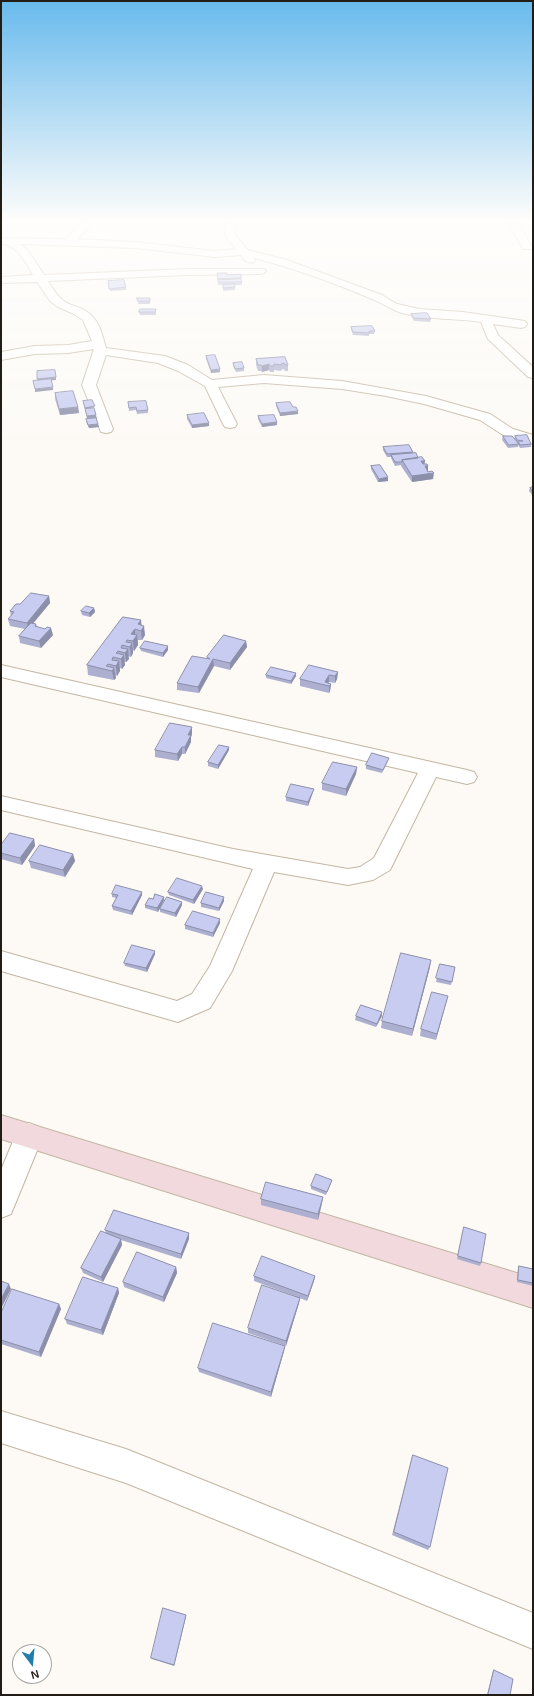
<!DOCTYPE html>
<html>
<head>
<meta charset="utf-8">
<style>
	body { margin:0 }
	#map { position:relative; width:534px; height:1696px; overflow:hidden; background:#fdfaf6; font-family:Helvetica,sans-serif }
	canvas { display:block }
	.frame { position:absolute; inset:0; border:2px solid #211c15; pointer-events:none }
	.north { position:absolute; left:12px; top:1644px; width:40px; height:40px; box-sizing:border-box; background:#fff; border:1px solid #a6a4a1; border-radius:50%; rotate:164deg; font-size:11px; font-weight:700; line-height:16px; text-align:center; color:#211c15 }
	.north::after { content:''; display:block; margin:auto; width:14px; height:18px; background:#237dab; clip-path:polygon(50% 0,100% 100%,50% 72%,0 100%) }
</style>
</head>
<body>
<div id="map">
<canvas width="534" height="1696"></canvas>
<div class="frame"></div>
<div class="north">N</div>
</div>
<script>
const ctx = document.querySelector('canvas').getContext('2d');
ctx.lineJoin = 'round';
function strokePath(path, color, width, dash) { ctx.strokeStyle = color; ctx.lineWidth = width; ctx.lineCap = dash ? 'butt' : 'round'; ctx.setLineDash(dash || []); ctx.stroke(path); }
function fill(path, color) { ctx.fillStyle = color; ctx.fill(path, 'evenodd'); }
const street = new Path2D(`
	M81,220H91L87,229L77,239L135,242L215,251L236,249L225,235L224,220H234L235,235L248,250L287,260L382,295L397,304L420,309L463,312L525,321L527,324L525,327L521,328L493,324L498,335L533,367V378L528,377L488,339L481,322C455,318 428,320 402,313C391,310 383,303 372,299C334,283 294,268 254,258L255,260L254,262C247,264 245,261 241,255L215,257L135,248L20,244L27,249L44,275L187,269H264L266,271L264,273L260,274L187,275L48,281C53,289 58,298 67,303C75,307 85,308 92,316C100,324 103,337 106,348L165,356L188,365L212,380L264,375L342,381L426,396L490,414L513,429L533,435V444L503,435L480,420L424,404L386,396L342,389L264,383L218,387L237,424L235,427L230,428L225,427L223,424L205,386L178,371L158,363L106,355L96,385L113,429L111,432L106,433L101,432L82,385L94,349L68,353L35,354L1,360V352L35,346L68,345L92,341L83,320L74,314L58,307L50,301L37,282L1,283V277L33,275C26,263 17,244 1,244V238L66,239L78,226Z
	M507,220H517L532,247L531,249H523Z
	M1,665L467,770L474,772L477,777L474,782L467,784L436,777L390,870L373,880L348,885L274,872L232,971L210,1008L178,1022L1,971V951L177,1001L192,994L210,966L253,869L1,810V796L233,849L348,869L360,867L374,858L418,773L1,677Z
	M29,1123L39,1127L43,1136L11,1214L1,1218V1170L19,1127Z
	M1,1411L126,1449L533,1613V1649L126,1483L1,1443Z`);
const secondary = new Path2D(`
	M1,1115L533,1278V1308L1,1139Z`);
strokePath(street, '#c3b6a3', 2);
strokePath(secondary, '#c3b6a3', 2);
fill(street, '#fff');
fill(secondary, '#f2d9de');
fill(new Path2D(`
	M218,273L227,275L241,278L242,285H235V290L223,291V285H218Z
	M108,281L126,287V290L110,291Z
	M150,298V304H138V301Z
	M156,309V315H140L139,312Z
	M411,314L431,319L430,322L414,321L411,316Z
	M351,327L375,331L374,334H369V336L353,335L351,330Z
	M206,356L220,372L211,373L206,359Z
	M285,357L288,365V371H285L284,369L281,370V371L274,370V372H270L269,370L262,372L261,371H258L256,365V359Z
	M233,363L244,368V371L236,372L233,366Z
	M55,393L78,407L79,413L60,415L55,399Z
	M83,401L95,410L96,415V419L98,424L99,427L89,428L86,422V419H87Z
	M128,402L148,410V413L137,414L136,410L129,411Z
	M276,403L293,407L298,414L280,416L276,406Z
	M187,415L209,426L192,428L187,419Z
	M258,416L277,422V425L262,427L258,419Z
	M503,436L514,439L515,436L531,444V447L520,448L518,445V447L508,448L502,440Z
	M383,447L413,452V453L418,458L425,461L424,464L428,466V471L433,479L412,482L401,466V465L395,466L391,458V457H387L383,450Z
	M371,466L388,481L378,482L371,469Z
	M533,487V496L529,491L530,488Z
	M49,596L50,603L33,624H36L37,627L53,635L41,648L20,643L19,636L25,629L10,626L8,619L11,616L10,611L20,604Z
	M94,608L95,612L90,617L82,615L81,611Z
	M123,617L142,625L145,635L142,640H138V645L134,651L133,650V653L131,657L128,656L129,659L126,662H124L125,665L122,669L120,668V671L117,676L115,675L116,678L114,680L88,675L87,665Z
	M246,641L247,647L230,670L214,666L199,693L177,690V683L207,658V657Z
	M140,648L168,650L163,657L141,651Z
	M338,672L337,679L335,683L329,682L328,683L331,684L330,691L329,693L300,686V679Z
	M266,675L296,676L291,684L266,678Z
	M192,734L191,737V742L185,754H182L178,761L155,757V750Z
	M229,750L218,769L208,766V762Z
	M388,761L382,773L366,769V765Z
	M357,767L356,774L346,796L322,790V783Z
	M313,792L308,806L286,801V797Z
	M34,839L35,846L22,865L1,859V845Z
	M73,854L75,861L65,877L31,868L29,861Z
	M203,889L194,904L169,895L168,892Z
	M112,894L142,895L132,915L113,910L112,906L116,898L112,897Z
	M164,897V900L158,912L145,908V905L153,899Z
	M224,901L219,911L201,907V903Z
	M182,902V905L176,917L160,912V909Z
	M220,923L213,937L185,929V925Z
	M155,954L147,972L125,966L124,963Z
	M440,964L455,967L451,985L436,982Z
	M430,967L412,1036L381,1028L382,1021Z
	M448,996L436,1040L420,1036L421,1029Z
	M356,1016H382L376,1027L355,1020Z
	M331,1183L326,1195L311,1189V1186Z
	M323,1197L322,1203L318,1220L261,1205V1199Z
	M464,1227L481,1263L480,1266L457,1259Z
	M105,1230L189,1233V1239L181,1259L121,1240L122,1245L103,1282L83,1273L81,1268L106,1233Z
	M519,1266L533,1269V1286L517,1282L518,1269Z
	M176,1267L177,1273L164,1302L124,1287L123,1282Z
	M254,1276H315L314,1281L307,1301L300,1298L299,1303L286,1346L248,1333V1328L295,1296L254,1281Z
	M118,1288L119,1293L103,1335L67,1324L65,1319Z
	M59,1304L61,1309L41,1357L1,1344V1313Z
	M285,1346L284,1351L271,1397L199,1372L198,1368Z
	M413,1455L430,1547L428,1550L392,1535Z
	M186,1616L174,1666L152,1659L151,1658Z
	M494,1670L510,1695H487L493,1671Z`), '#acafcf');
fill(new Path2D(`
	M269,364V370L262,372V366Z
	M220,369V372L211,373V370Z
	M56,377V380L38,382L37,379Z
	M53,387V390L35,392V389Z
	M78,407L79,413L60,415L59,409Z
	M298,411V414L280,416V413Z
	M96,415L97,419L87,420V416Z
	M277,422V425L262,427V424Z
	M209,423V426L192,428V425Z
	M98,424L99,427L89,428L88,425Z
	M421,461H425L424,467Z
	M425,466H428V472Z
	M434,473L433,479L412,482V476Z
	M388,477V481L378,482L379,479Z
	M49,596L50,603L28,629L27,623Z
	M94,608L95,612L90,617L89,613Z
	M141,620L142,629L144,626L145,635L142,640L141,631L138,624Z
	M51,628L53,635L41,648L39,641Z
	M135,629V638L137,635L138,645L134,651L133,641L131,634Z
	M246,641L247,647L230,670V663Z
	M132,643L133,653L131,657L130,647Z
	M168,646V650L163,657V653Z
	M128,649L129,659L126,662L125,653Z
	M124,655L125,665L122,669L121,659Z
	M213,659L214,666L199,693L198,687Z
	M119,661L120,671L117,676L116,666Z
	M114,668L116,678L114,680L112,671Z
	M338,672L337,679L335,683V676Z
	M296,673V676L291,684V681Z
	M329,675V682L327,685L325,682Z
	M331,684L330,691L329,693V686Z
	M192,727V734L191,737V742L185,754V747L188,735Z
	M182,747V754L178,761L177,754Z
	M229,747V750L218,769V765Z
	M357,767L356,774L346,796V789Z
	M314,789L313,792L308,806V802Z
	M34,839L35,846L22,865L20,858Z
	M73,854L75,861L65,877L63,870Z
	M202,886L203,889L194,904L193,900Z
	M142,892V895L132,915L131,911Z
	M164,897V900L158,912L157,908Z
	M224,897V901L219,911V908Z
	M182,902V905L176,917L175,913Z
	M220,919V923L213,937V933Z
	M155,951V954L147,972L146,968Z
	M431,960L430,967L412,1036L413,1029Z
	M448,996L446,1003L436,1040L437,1034Z
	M382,1012V1016L376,1027L377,1024Z
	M323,1197L322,1203L318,1220V1214Z
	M189,1233V1239L181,1259V1254Z
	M121,1239L122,1245L103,1282L101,1277Z
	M176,1267L177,1273L164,1302L163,1297Z
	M315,1276L314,1281L307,1301L308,1296Z
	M9,1284L11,1289L1,1309V1299Z
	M118,1288L119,1293L103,1335L101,1330Z
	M300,1298L299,1303L286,1346V1341Z
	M59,1304L61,1309L41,1357L39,1352Z
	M285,1346L284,1351L271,1397V1392Z
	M186,1615V1616L174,1666V1665Z`), '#8c8fa9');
const building = new Path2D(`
	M218,273H227V275L241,274V278L218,279Z
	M241,279L242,282H218V280Z
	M124,280L126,287L109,289L108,281Z
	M235,284V287L223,288V285Z
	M137,298H150V301H138Z
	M140,309H156L155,312H139Z
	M427,313L431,319L414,318L411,314Z
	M372,326L375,331H369V333L353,332L351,327Z
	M215,355L220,369L211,370L206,356Z
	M285,357L288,365H285L284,363L281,364V365L274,364V366H270L269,364L262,366L261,365H258L256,359Z
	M242,362L244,368L235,369L233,363Z
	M55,370L56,377L37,379V371Z
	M51,379L53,387L35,389L33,381Z
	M73,391L78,407L59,409L55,393Z
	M92,400L95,406L85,408L83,401Z
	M146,401L148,410L137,411L136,407L129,408L128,402Z
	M290,402L293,407H296L298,411L280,413L276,403Z
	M94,408L96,415L87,416L85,409Z
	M204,413L209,423L192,425L187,415Z
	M274,415L277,422L262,424L258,416Z
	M96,418L98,424L88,425L86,419Z
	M527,435L531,444L520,445L518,441H523L517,440L515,436Z
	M503,436H512L519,444L509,445Z
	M409,445L413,452L387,454L383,447Z
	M416,453L418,458L402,460V462H395L391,455Z
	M422,457L425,461H421L423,464H427L428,466H425L428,472L432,471L434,473L412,476L402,460Z
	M380,465L388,477L379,479L371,466Z
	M533,487V492L530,488Z
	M31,593L49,596L27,623L8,619L14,612L10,611L16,604H20Z
	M86,606L94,608L89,613L81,611Z
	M123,617L141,620L138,624L144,626L141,631L135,629L131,634L137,635L133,641L127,640L126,642L132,643L130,647L122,645L121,648L128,649L125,653L118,651L116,653L124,655L121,659L113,657L112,660L119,661L116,666L108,664L106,666L114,668L112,671L87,665Z
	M31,623L36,624L35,626L45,629L47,627L51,628L39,641L19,636Z
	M224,635L246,641L230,663L213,659L198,687L177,683L192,656L210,659L207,657Z
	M145,641L168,646L163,653L140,648Z
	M309,665L338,672L335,676L329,675L325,682L331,684L329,686L300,679Z
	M271,667L296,673L291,681L266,675Z
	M170,723L192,727L188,735H191L185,747H182L177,754L155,750Z
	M219,745L229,747L218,765L208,762Z
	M372,753L389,758L383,770L366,765Z
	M333,762L357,767L346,789L322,783Z
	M291,784L314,789L308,802L286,797Z
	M10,833L34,839L20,858L1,853V845Z
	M40,845L73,854L63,870L29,861Z
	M177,878L202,886L193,900L168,892Z
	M116,885L142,892L131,911L112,906L118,895L112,894Z
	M206,892L224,897L219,908L201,903Z
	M155,894L164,897L157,908L145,905L149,898L153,899Z
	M167,897L182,902L175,913L160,909Z
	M193,911L220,919L213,933L185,925Z
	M132,945L155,951L146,968L124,963Z
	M401,953L431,960L413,1029L382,1021Z
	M440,964L455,967L452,982L436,978Z
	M432,992L448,996L437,1034L421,1029Z
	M361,1005L382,1012L377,1024L356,1016Z
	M316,1174L332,1180L327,1192L311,1186Z
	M266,1182L323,1197L318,1214L261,1199Z
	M114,1210L189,1233L181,1254L105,1230Z
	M464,1227L486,1234L481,1263L458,1256Z
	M101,1231L121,1239L101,1277L81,1268Z
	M137,1252L176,1267L163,1297L123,1282Z
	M262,1256L315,1276L308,1296L254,1276Z
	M519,1266L533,1269V1283L518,1280Z
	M83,1277L118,1288L101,1330L65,1319Z
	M1,1281L9,1284L1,1299Z
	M262,1285L300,1298L286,1341L248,1328Z
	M12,1289L59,1304L39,1352L1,1340V1313Z
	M213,1323L285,1346L271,1392L198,1368Z
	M413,1455L448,1468L430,1547L394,1532Z
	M163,1608L186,1615L174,1665L151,1658Z
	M494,1670L513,1679L510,1695H488Z`);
fill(building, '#c8ccf1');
strokePath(building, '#8c8fa9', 1);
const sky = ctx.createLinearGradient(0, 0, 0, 458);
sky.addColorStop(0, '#68baed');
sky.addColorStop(0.48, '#fefdfb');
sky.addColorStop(1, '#fefdfb00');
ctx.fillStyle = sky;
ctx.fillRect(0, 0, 534, 458);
</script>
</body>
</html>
